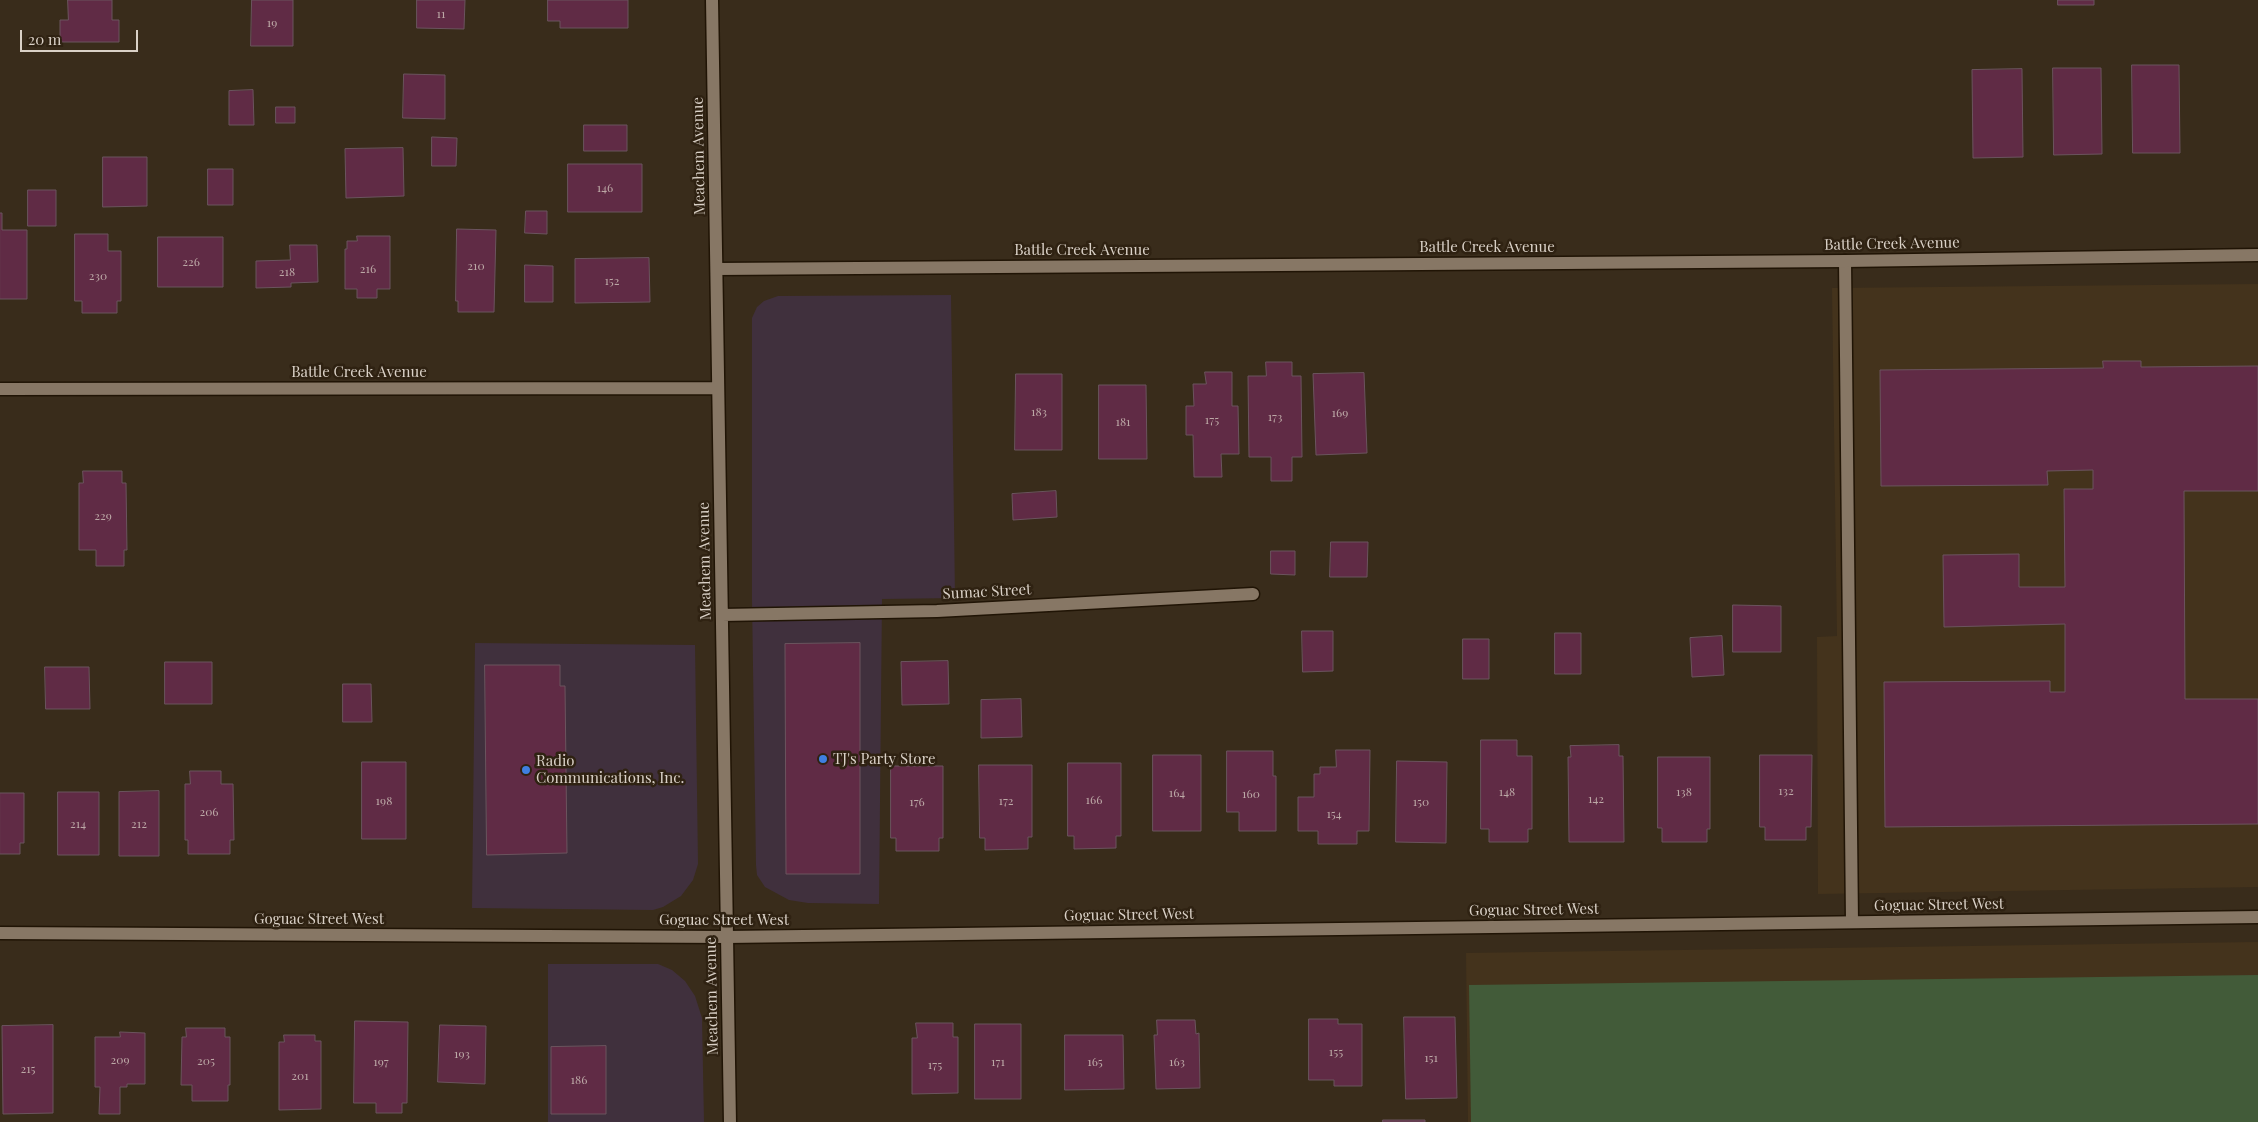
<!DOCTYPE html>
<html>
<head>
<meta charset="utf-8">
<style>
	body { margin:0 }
	#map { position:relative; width:2258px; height:1122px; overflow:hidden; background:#392c1b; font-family:"Playfair Display",serif }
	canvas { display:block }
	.scale { position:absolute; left:20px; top:30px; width:118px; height:22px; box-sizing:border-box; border:2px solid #dad1c7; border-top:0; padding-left:6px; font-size:15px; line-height:18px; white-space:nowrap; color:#dad1c7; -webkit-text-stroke:4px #2f2212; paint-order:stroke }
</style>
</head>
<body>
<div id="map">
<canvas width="2258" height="1122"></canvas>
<div class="scale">20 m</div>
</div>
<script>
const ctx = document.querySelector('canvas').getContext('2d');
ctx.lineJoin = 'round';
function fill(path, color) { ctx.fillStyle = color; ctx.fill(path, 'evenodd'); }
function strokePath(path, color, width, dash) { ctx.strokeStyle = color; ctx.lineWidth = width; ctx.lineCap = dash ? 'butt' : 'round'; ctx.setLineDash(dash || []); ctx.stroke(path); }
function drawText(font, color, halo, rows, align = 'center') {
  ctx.font = font + ' "Playfair Display",serif'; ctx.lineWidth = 5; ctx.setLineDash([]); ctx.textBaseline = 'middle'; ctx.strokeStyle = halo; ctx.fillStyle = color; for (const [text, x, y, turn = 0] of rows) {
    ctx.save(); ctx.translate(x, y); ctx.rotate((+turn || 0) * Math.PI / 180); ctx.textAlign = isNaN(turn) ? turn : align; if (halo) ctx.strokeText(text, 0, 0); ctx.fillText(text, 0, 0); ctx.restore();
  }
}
fill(new Path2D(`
	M951,295L955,598L882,599L879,904L808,903L789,900L765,887L757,875L756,865L752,600V318L757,307L764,301L778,296Z
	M475,643L695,645L698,864L693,880L681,896L663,907L653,910L472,908Z
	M548,964H658L672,970L685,981L695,996L702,1018L704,1122H548Z`), '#40303d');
fill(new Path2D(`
	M2258,284V887L1818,894L1817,637L1837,636L1832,288Z
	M2258,942V1122H1468L1466,953Z`), '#44331c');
fill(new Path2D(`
	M2258,975V1122H1471L1469,985Z`), '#425b39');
const building = new Path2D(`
	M68,0H112V20H119V42H60V20H68Z
	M252,0H293V46H251Z
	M417,0H465L464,29L417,28Z
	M548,0H628V28H560V21H548Z
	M2058,0H2094V5H2058Z
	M2132,65H2179L2180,153H2133Z
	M2053,68H2101L2102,154L2054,155Z
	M2022,69L2023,157L1973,158L1972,70Z
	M404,74L445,75V119L403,118Z
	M253,90L254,125H229V91Z
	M276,107H295V123H276Z
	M584,125H627V151H584Z
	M432,137L457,138L456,166H432Z
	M403,148L404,196L346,198L345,149Z
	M103,157H147V206L103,207Z
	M568,164H642V212H568Z
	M208,169H233V205H208Z
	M28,190H56V226H28Z
	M526,211H547V234L525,233Z
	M0,213H2V230H27V299H0Z
	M457,229L496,230L494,312H458V301H456Z
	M75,234H108V251H121V301H117V313H82V301H75Z
	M357,236H390V289H377V298H357V289H345V249H347V241H357Z
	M158,237H223V287H158Z
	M290,245H317L318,282L291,283V287L256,288V261L290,260Z
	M649,258L650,302L575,303V259Z
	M525,265L553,266V302H525Z
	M2103,361H2141V367L2258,366V491H2184L2185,699H2258V824L1885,827L1884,682L2050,681V692H2065V624L1944,627L1943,555L2019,554V587H2065L2064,489H2093V470L2047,471L2048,485L1881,486L1880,370L2103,368Z
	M1266,362H1292V376H1301L1302,457H1292V481H1271V457H1249L1248,376H1266Z
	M1205,372H1232V406H1238L1239,454H1221L1222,477H1194L1193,435H1186V406H1194L1193,384H1206Z
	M1364,373L1367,453L1316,455L1313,374Z
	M1016,374H1062V450H1015Z
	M1099,385H1146L1147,459H1099Z
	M83,471H122V483H126L127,550H124V566H96V550H79V483H83Z
	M1056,491L1057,517L1013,520L1012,494Z
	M1331,542H1368L1367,577H1330Z
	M1271,551H1295V575L1271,574Z
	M1733,605L1781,606V652H1733Z
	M1302,631H1333V671L1303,672Z
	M1555,633H1581V674H1555Z
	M1722,636L1724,675L1692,677L1690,638Z
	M1463,639H1489V679H1463Z
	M860,643V874H786L785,644Z
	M948,661L949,704L902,705L901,662Z
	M165,662H212V704H165Z
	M485,665H560V686H565L567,853L487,855Z
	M45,667H89L90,709H46Z
	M343,684H371L372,722H343Z
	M1021,699L1022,737L981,738V700Z
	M1481,740H1517V756H1532V829H1528V842H1489V829H1481Z
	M1619,745V756H1623L1624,842H1569L1568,757H1571L1570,746Z
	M1336,750H1370L1369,831H1357V844H1318V831H1298V797H1314V774H1320V767H1336Z
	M1227,751H1273V776H1276V831H1239V812H1227Z
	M1153,755H1201V831H1153Z
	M1760,755H1812L1811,827H1806V840H1765V827H1760Z
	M1658,757H1710V829H1707V842H1662V828H1658Z
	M1397,761L1447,762L1446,843L1396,842Z
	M362,762H406V839H362Z
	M1068,763H1121V836H1116V848L1074,849V836H1068Z
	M979,765H1032V837H1028V849L985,850V838H980Z
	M891,766H943V838H939V851H896V838H891Z
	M190,771H221V784H233L234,840H230V854H188V840H185V784H190Z
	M159,791V856H119V792Z
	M58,792H99V855H58Z
	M0,793H24V843H20V854H0Z
	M1404,1017H1455L1457,1098L1406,1099Z
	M1309,1019H1338V1024H1362V1086H1334V1080H1309Z
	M1157,1020H1195L1196,1034L1199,1033L1200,1088L1156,1089L1154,1035H1157Z
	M355,1021L408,1022L407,1103H402V1113H376V1103H354Z
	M916,1023H953V1037H958V1093L912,1094V1038H917Z
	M975,1024H1021V1099H975Z
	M53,1025V1113L3,1114L2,1026Z
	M440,1025L486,1026L485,1084L438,1082Z
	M186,1028H225V1037H230V1085H228V1101H192V1085H181L182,1037H186Z
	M120,1032L145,1033V1084H127V1087H120V1114H99L100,1087H95V1037H120Z
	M284,1035H315V1041H321V1109L279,1110V1042H284Z
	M1065,1035H1123L1124,1089L1065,1090Z
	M606,1046V1114H551V1047Z
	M1383,1120H1425V1122H1383Z`);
fill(building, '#602b45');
strokePath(building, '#6b545e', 1);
const lane = new Path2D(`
	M1845,261L1852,922`);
const street = new Path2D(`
	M712,0L730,1122
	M717,269L1845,261L2258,255
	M0,389L718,388
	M722,615L937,611L1253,594`);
const secondary = new Path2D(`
	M0,933L727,937L2258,917`);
strokePath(lane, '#201405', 15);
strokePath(street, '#201405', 15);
strokePath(secondary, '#201405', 15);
strokePath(lane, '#877765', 12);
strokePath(street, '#877765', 12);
strokePath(secondary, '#877765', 12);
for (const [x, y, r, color] of [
	[823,759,5,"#3f7fe0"],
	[526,770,5,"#3f7fe0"]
]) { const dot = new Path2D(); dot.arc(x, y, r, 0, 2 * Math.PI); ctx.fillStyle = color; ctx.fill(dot); strokePath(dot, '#2f2212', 2); }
drawText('12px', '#bca8a6', null, [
	["11",441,14],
	["19",272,23],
	["146",605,188],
	["226",191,262],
	["210",476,266],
	["216",368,269],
	["218",287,272],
	["230",98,276],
	["152",612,281],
	["183",1039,412],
	["169",1340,413],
	["173",1275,417],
	["175",1212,420],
	["181",1123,422],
	["229",103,516],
	["132",1786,791],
	["148",1507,792],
	["138",1684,792],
	["164",1177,793],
	["160",1251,794],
	["142",1596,799],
	["166",1094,800],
	["198",384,801],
	["172",1006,801],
	["176",917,802],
	["150",1421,802],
	["206",209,812],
	["154",1334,814],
	["214",78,824],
	["212",139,824],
	["155",1336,1052],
	["193",462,1054],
	["151",1431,1058],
	["209",120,1060],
	["205",206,1061],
	["197",381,1062],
	["171",998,1062],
	["165",1095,1062],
	["163",1177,1062],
	["175",935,1065],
	["215",28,1069],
	["201",300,1076],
	["186",579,1080]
]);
drawText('15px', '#dad1c7', '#2f2212', [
	["Meachem Avenue",699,156,-91],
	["Battle Creek Avenue",1892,244,-1],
	["Battle Creek Avenue",1487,247],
	["Battle Creek Avenue",1082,250],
	["Battle Creek Avenue",359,372],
	["Meachem Avenue",705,561,-91],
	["Sumac Street",987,592,-3],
	["Goguac Street West",1939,905,-1],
	["Goguac Street West",1534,910,-1],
	["Goguac Street West",1129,915,-1],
	["Goguac Street West",319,919],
	["Goguac Street West",724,920],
	["Meachem Avenue",712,996,-91]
]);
drawText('15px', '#dad1c7', '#2f2212', [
	["TJ's Party Store",833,759],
	["Radio",536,761],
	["Communications, Inc.",536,778]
], 'left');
</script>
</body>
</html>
